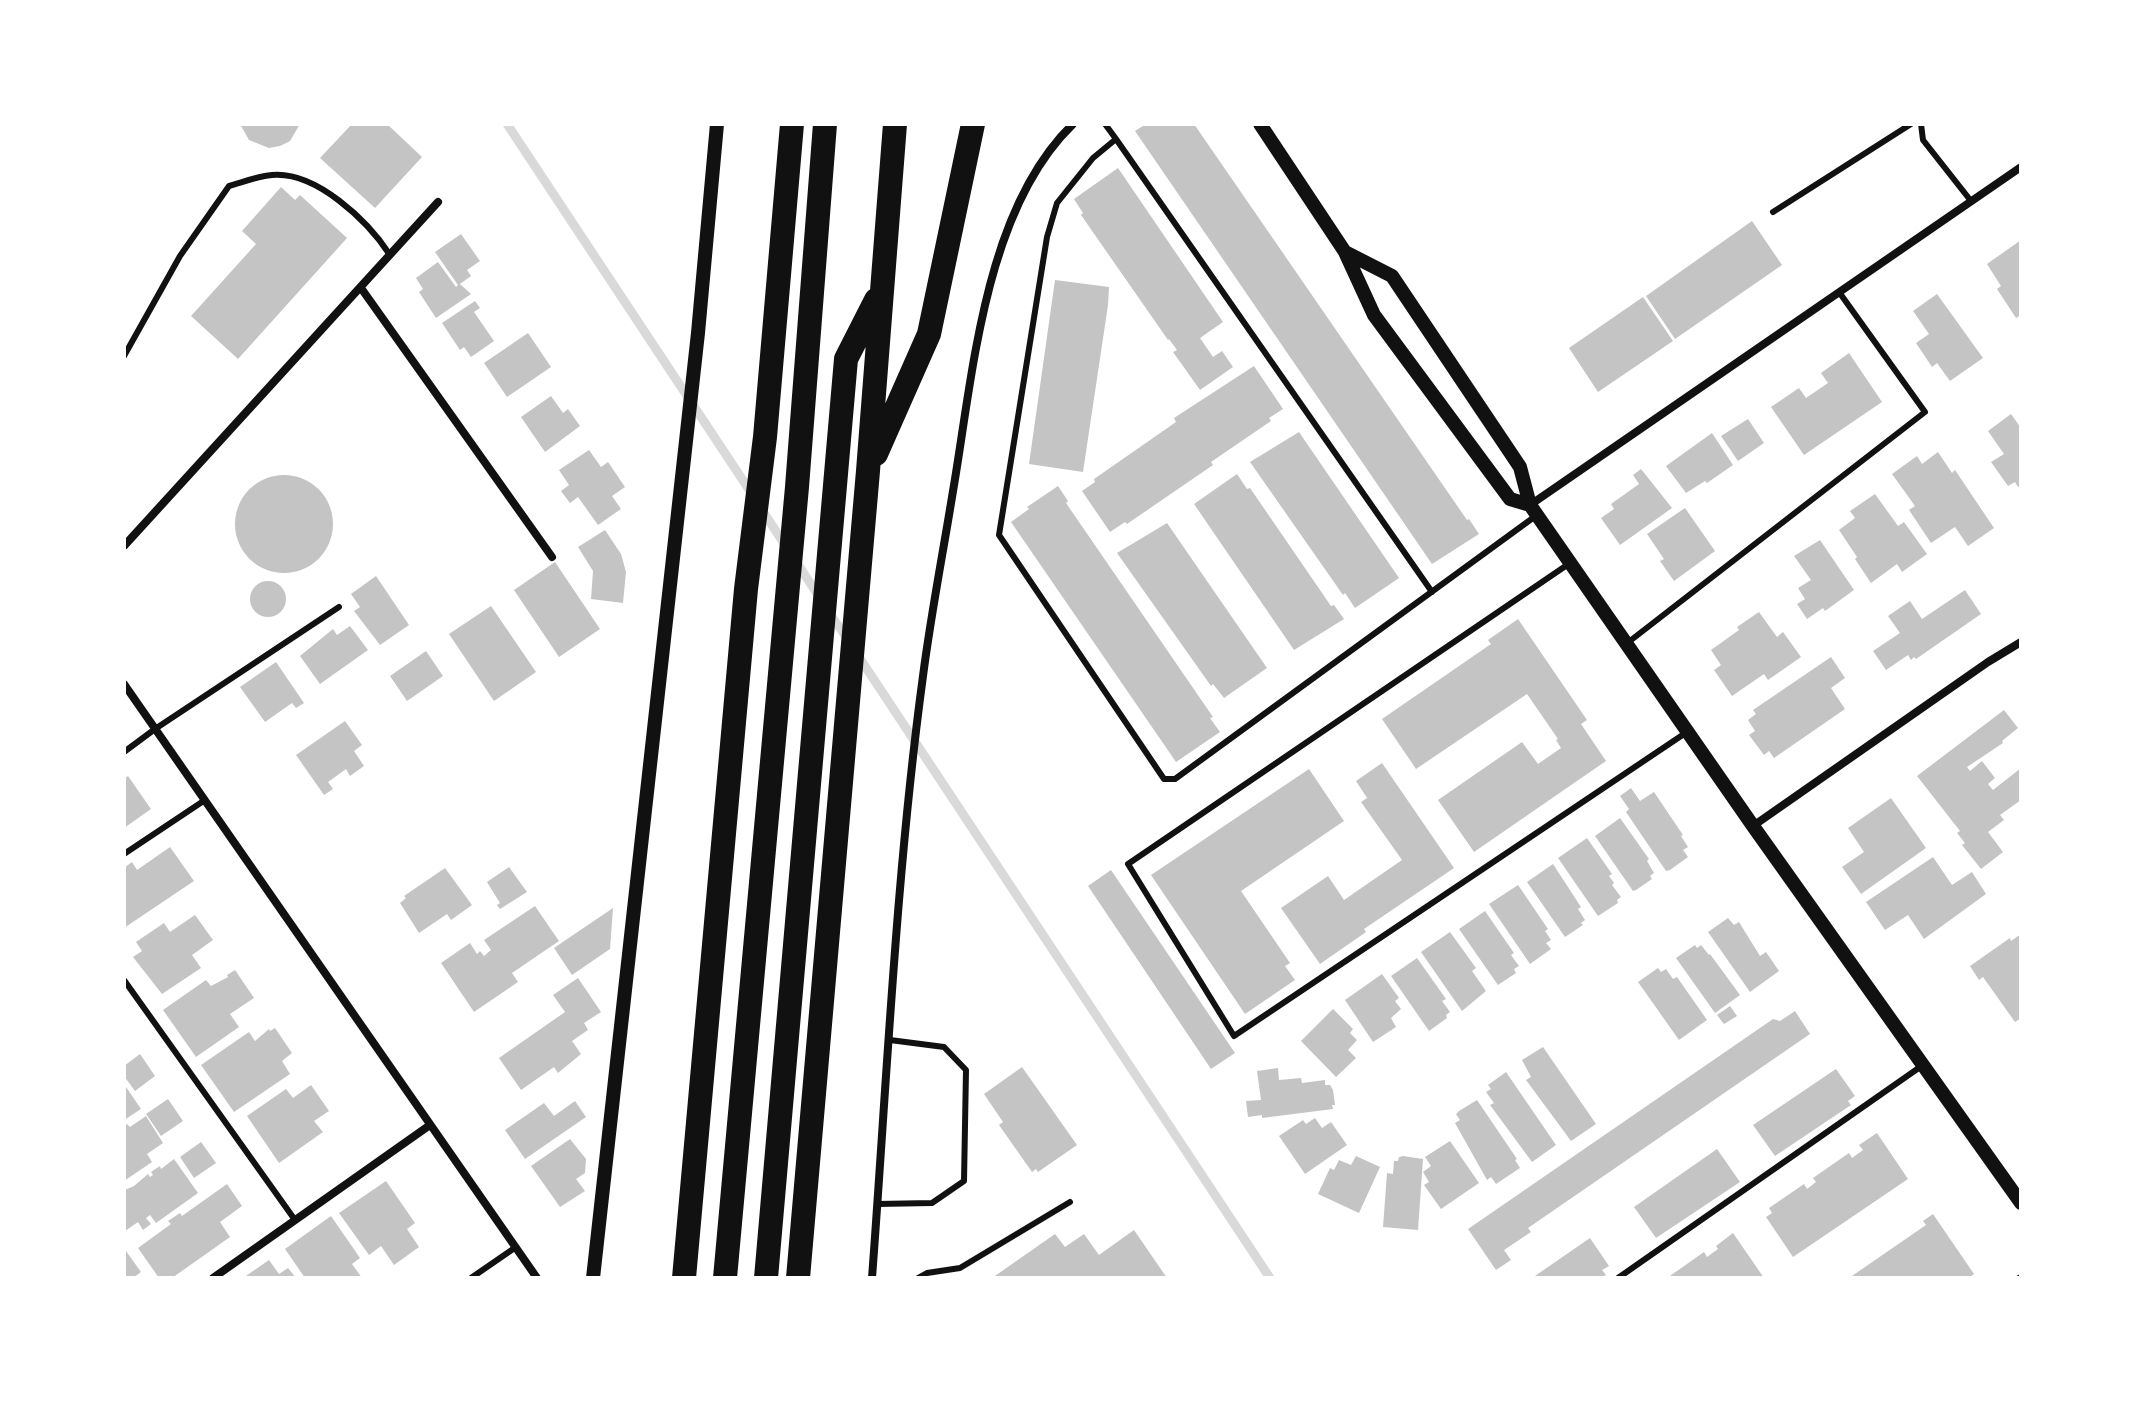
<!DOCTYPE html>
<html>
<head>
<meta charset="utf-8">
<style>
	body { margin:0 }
	#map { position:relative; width:2145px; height:1402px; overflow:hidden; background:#fff; font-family:"Roboto Serif",serif }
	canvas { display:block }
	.frame { position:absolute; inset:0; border:126px solid #fff; pointer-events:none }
</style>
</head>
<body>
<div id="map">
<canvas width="2145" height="1402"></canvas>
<div class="frame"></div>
</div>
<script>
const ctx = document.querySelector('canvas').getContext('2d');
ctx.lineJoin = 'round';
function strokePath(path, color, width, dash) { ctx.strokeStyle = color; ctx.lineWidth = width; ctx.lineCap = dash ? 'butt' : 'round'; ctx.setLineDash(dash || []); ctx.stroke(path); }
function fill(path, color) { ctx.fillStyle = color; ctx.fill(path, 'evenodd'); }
strokePath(new Path2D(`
	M507,124L752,494
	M762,510L787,548
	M795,560L820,598
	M830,614L849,641
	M857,654L1270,1278`), '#d9d9d9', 9);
fill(new Path2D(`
	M240,124H300L290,141L280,146L269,148L249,140Z
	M352,124H387L422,157L375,208L320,158Z
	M1146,124H1194L1467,520L1469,519L1479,534L1432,564L1135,131Z
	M1118,168L1223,322L1200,338L1213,357L1222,351L1233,367L1200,390L1173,352L1177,350L1169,339L1168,340L1081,215L1083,213L1074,199Z
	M281,187L295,200L300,195L347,238L238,359L191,316L256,244L242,231Z
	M1752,221L1782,265L1675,339L1646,296Z
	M461,234L480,261L467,270L471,276L460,284L471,294L436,318L419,292L423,289L416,278L438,262L456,287L458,285L435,252Z
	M2021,240V315L2016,318L1997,289L2001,286L1987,264Z
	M1055,280L1109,287L1108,305L1083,472L1029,464Z
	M1937,294L1983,358L1950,381L1937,363L1932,367L1916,343L1929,334L1913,311Z
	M1643,297L1673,341L1598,392L1569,348Z
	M475,301L480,308L474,312L494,341L471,357L464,347L460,350L442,323Z
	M528,333L551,367L507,397L484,363Z
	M1849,353L1882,402L1804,455L1771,407L1799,388L1806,398L1828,383L1821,373Z
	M1254,366L1283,409L1269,418L1271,421L1211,462L1213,465L1127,524L1125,522L1110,532L1082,491L1095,482L1094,479L1176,422L1174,418Z
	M551,396L563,413L568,409L580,426L545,452L521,417Z
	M2011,414L2021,428V485L2018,487L2015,482L2008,486L1991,462L2004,454L1988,431Z
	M1748,419L1764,443L1738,461L1721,436Z
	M1299,432L1399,578L1355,608L1345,593L1343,595L1250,462Z
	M1712,433L1733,465L1707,483L1705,481L1686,493L1666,466Z
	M589,450L601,467L608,462L625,487L612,496L621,509L598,525L578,497L570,503L561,491L569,485L559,470Z
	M1938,452L1952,473L1955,470L1994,528L1968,546L1955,527L1931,543L1909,510L1915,506L1892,474L1917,456L1922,464Z
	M1641,469L1672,508L1620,545L1601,518L1614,509L1611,504L1639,484L1633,475Z
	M1237,474L1247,489L1250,488L1331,606L1334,605L1344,619L1294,650L1194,504Z
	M235 524a49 49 0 1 1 98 0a49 49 0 1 1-98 0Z
	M1058,486L1068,501L1066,503L1213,717L1210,718L1220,732L1176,762L1011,522L1029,509L1027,507Z
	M1875,494L1898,526L1904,522L1927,554L1902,572L1897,564L1871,583L1855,559L1857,557L1839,530L1855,518L1850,511Z
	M1685,508L1715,551L1674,581L1660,561L1664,559L1647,534Z
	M1167,523L1267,668L1224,698L1213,684L1211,686L1117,553Z
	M605,530L621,554L626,572L623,603L591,599L593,571L578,547Z
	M1820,540L1854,590L1825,611L1823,608L1807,619L1797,604L1805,599L1798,588L1811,580L1794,556Z
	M555,562L600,629L559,657L514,590Z
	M376,576L409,625L380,645L354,611L360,607L351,594Z
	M250 599a18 18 0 1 1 36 0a18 18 0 1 1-36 0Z
	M1965,590L1981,614L1916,659L1914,657L1911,660L1908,655L1886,670L1873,651L1900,633L1888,616L1910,601L1922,619Z
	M491,606L536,672L494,701L449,634Z
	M1759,612L1777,637L1783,632L1801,657L1768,680L1764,674L1732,696L1714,670L1721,665L1711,650L1739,630L1737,627Z
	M1518,619L1587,720L1581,724L1606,761L1474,852L1438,800L1522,742L1538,764L1561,748L1556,740L1558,739L1527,694L1416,769L1382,719L1491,644L1488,640Z
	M350,626L368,650L320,684L300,656L333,629L337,635Z
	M426,651L443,676L407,701L390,676Z
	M1831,657L1845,678L1831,688L1845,709L1774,758L1769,751L1764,755L1749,735L1755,731L1748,720L1756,714L1753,710Z
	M276,662L304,703L296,708L292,703L265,722L240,687Z
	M2004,710L2018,728L2002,741L2003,743L1967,767L1970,771L1982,761L1995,778L1988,784L1993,790L2021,768V800L2000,815L2004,820L1988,832L2003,852L1981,869L1962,845L1965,843L1957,833L1960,831L1917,776Z
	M345,721L362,745L354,751L364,766L350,776L346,769L328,782L333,789L324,795L296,755Z
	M1382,763L1454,868L1364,929L1366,932L1320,964L1281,908L1328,876L1344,900L1402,860L1361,802L1367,798L1356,781Z
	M1309,769L1344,821L1241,891L1290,963L1285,966L1295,980L1245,1014L1151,875Z
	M128,776L151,809L124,828V779Z
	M1631,788L1640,801L1654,792L1683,835L1681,836L1688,847L1683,850L1688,857L1670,870L1666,871L1626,812L1629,809L1620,796Z
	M1891,798L1926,848L1861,894L1842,867L1864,852L1848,828Z
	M1620,818L1649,859L1647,861L1654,873L1650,876L1652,879L1636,890L1633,891L1595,836Z
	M1587,838L1612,874L1609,876L1614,883L1612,885L1621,897L1617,900L1618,903L1598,916L1558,858Z
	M170,847L194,881L124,928V868L132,862L137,870Z
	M1933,857L1952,885L1972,872L1986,894L1924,939L1908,915L1885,930L1866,902Z
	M1553,864L1581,907L1578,909L1585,920L1581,923L1583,925L1565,937L1527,882Z
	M509,867L527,892L500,909L497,905L500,903L487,882Z
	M445,868L472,905L451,920L447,914L419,933L400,903L406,898L404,896Z
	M1111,870L1235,1053L1211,1069L1088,886Z
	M1518,885L1548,929L1545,931L1551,940L1546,943L1551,949L1530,964L1489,904Z
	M535,906L559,941L512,973L518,982L474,1012L441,963L470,943L477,954L480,951L484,956L491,950L484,940Z
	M613,908L610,949L572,975L554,948Z
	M1485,911L1514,953L1511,955L1519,966L1514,969L1516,973L1498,985L1459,929Z
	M195,915L213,940L192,955L201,968L162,994L133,957L142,951L136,942L164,923L170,932Z
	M1728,918L1734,925L1739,922L1760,956L1766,952L1779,971L1750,992L1708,932Z
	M1450,932L1476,968L1472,971L1486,991L1462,1011L1421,952Z
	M2021,934V1018L2015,1022L1983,977L1979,980L1970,966L2010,938L2011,941Z
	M1695,945L1697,948L1701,945L1709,955L1710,954L1740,995L1715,1013L1676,958Z
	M1417,958L1446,999L1442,1001L1450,1012L1446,1015L1447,1018L1429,1031L1391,976Z
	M1658,968L1661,972L1666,969L1673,979L1677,977L1707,1020L1679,1040L1638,982Z
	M235,970L254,998L230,1014L239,1027L196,1057L163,1010L206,980L211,986L228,977L227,975Z
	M1382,974L1399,998L1395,1001L1401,1009L1391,1018L1396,1027L1373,1042L1345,1000Z
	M578,978L601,1012L584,1023L588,1030L572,1041L581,1054L558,1073L554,1067L521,1090L499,1058L565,1012L553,995Z
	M1730,1006L1737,1016L1724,1024L1717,1015Z
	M1333,1009L1353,1029L1350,1033L1357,1040L1348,1050L1356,1058L1336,1077L1301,1041Z
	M1795,1011L1810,1034L1528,1228L1531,1232L1504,1250L1511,1260L1496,1270L1468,1229L1773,1019L1780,1021Z
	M275,1028L292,1053L282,1061L290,1074L234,1112L201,1065L249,1032L255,1041L269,1029L270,1031Z
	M1543,1047L1596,1124L1571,1141L1526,1080L1531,1077L1522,1060Z
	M140,1054L155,1076L135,1091L124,1076V1066Z
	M1022,1067L1077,1145L1038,1172L1036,1169L1032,1172L999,1125L1003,1122L984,1094Z
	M1278,1068L1279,1080L1301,1078L1302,1083L1325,1080V1085H1330L1333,1090L1335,1105H1332L1333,1109L1262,1118V1115L1248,1117L1246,1101L1261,1100L1257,1071Z
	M1836,1069L1855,1096L1848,1101L1851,1105L1775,1156L1753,1125Z
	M1506,1072L1556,1145L1532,1162L1490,1105L1494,1103L1486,1092L1491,1089L1488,1085Z
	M124,1084L141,1109L124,1120Z
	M311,1085L329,1111L314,1121L323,1132L279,1163L247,1116L286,1089L293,1098Z
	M168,1099L183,1121L161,1136L146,1114Z
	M1477,1100L1517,1159L1515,1160L1520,1168L1496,1184L1491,1177L1487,1180L1455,1123L1460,1120L1456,1114L1459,1111Z
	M575,1101L586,1117L525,1159L505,1130L544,1103L554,1116Z
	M146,1116L163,1143L147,1154L152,1162L124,1181V1126L127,1124L130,1127Z
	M1315,1118L1322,1128L1331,1122L1347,1145L1305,1174L1279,1136L1303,1120L1306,1124Z
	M1877,1133L1908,1179L1793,1257L1766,1217L1772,1213L1769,1208L1804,1184L1807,1189L1816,1182L1813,1178L1849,1153L1852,1158L1863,1150L1859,1145Z
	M570,1139L586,1159L585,1173L576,1179L585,1191L560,1207L531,1166Z
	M1450,1141L1479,1183L1441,1209L1424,1185L1429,1182L1423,1172L1431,1166L1425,1157Z
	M201,1142L216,1163L194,1178L180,1157Z
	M1717,1149L1740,1182L1656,1238L1634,1207Z
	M1356,1156L1380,1167L1359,1213L1318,1194L1330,1168L1334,1170L1339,1160L1351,1165Z
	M1403,1156L1423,1159L1418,1230L1383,1227L1387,1173L1393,1174L1394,1161H1398L1399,1157Z
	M174,1159L198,1193L156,1223L150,1215L146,1218L151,1224L143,1230L138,1222L125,1231V1190L134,1186L148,1174L150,1177L153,1175L151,1172L160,1166L161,1169Z
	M386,1181L415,1223L407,1229L419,1247L394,1265L381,1246L369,1255L339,1213Z
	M227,1184L242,1206L220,1222L230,1237L172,1278H159L138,1248L171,1224L168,1221L180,1213L182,1216Z
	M1933,1214L1974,1274L1968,1278H1849L1926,1225L1923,1221Z
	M331,1216L360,1258L352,1264L362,1278H305L285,1249Z
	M1134,1230L1167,1278H992L1055,1234L1065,1247L1084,1234L1099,1255Z
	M1733,1233L1764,1278H1667L1704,1252L1707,1257L1718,1249L1716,1246Z
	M1590,1238L1609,1266L1602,1270L1606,1275L1601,1278H1532Z
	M126,1251L141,1272L133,1278H124V1252Z
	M269,1260L279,1274L288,1268L296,1278H243Z`), '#c4c4c4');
strokePath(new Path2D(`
	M1105,124L1116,139L1093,158L1057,203L1047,237L999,535L1164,779H1175L1537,515
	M1921,124L1923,140L1971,201
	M1116,139L1432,592
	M1773,212L1911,124
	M124,356L180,256L229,186C243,182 258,176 272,175C316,171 368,221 390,255
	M1570,563L1128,864L1234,1036L1687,732
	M1626,644L1925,412L1839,292
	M124,752L155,729L339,607
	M124,854L205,800
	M124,980L295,1220
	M877,1204L932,1203L964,1181L966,1070L944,1047L890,1040
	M471,1278L516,1247
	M918,1278L927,1273L960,1268L1070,1202
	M1618,1278L1923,1065
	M2019,1278L2021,1277`), '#111', 6);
strokePath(new Path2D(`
	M361,288L552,557
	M1530,505L2021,167
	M124,546L438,202
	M124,684L537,1278
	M1753,826L1988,662L2021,642
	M213,1278L430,1125
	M872,1278C887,1078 896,875 923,676C931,614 943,553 953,491C973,375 984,210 1073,124`), '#111', 8);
strokePath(new Path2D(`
	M1260,124L1345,252L1374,315L1510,499L1530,505
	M1345,252L1392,276L1520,467L1530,505L1753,826L2021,1203
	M593,1278L698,333L717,124`), '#111', 14);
strokePath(new Path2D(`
	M876,454L929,334L973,124
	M684,1278L746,589L765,437L792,124
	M725,1278L797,487L825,124
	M766,1278L846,359L876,300
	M798,1278L868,471L895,124`), '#111', 24);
</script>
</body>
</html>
